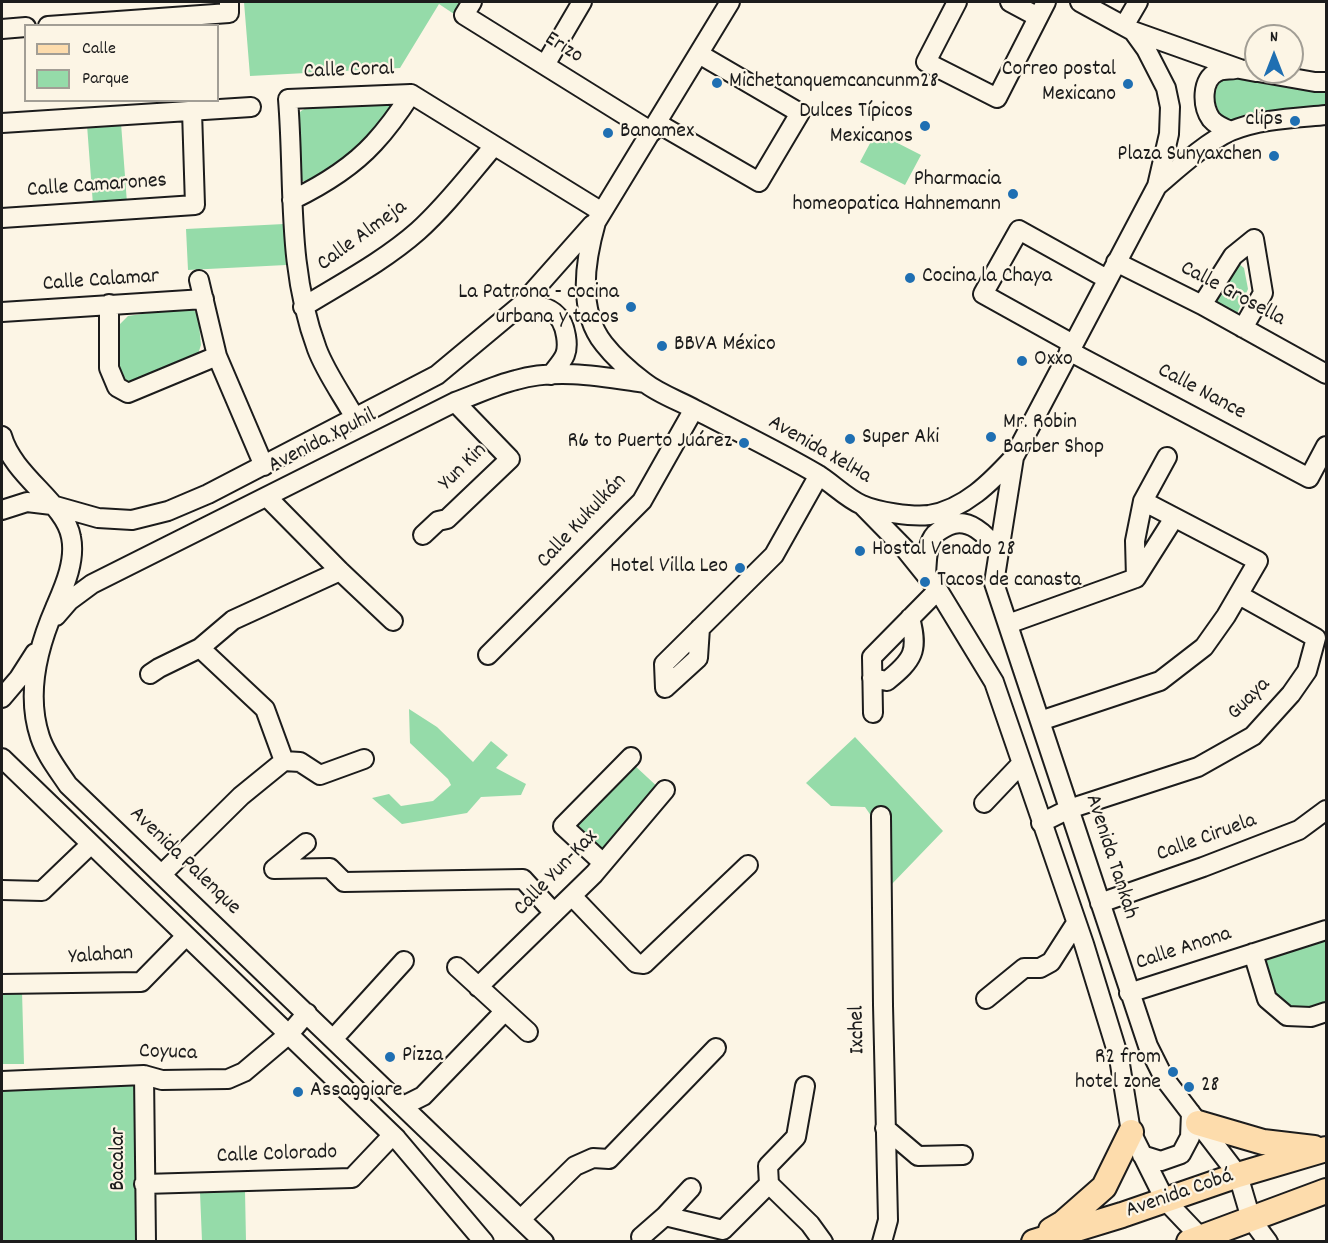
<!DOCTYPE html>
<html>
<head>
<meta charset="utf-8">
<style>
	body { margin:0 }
	#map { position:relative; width:1328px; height:1243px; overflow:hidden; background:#fcf5e5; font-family:Dekko,sans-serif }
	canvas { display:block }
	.frame { position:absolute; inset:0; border:3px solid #1c1c1c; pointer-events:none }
	.legend { position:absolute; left:24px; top:24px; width:195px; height:78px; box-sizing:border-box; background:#fcf5e5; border:2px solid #a29e95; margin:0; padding:8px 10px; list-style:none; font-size:18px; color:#1c1c1c }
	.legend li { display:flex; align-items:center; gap:12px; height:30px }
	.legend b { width:30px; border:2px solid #a29e95 }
	.north { position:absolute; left:1244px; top:24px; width:60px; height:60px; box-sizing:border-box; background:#fcf5e5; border:2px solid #a29e95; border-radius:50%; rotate:0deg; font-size:16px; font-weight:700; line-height:24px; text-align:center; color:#1c1c1c }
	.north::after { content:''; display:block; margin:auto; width:21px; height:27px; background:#1f6fb2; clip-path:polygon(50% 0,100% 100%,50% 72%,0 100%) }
</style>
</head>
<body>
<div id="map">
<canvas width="1328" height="1243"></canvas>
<div class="frame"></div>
<ul class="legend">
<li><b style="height:8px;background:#fddcac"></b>Calle</li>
<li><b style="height:16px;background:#95dba9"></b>Parque</li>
</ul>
<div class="north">N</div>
</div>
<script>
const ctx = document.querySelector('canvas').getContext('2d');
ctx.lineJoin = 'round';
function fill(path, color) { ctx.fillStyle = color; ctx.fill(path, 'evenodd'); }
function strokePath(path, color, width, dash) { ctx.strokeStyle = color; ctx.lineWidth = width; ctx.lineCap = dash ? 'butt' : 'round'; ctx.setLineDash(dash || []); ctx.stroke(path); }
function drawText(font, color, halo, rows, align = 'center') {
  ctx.font = font + ' Dekko,sans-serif'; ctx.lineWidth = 4.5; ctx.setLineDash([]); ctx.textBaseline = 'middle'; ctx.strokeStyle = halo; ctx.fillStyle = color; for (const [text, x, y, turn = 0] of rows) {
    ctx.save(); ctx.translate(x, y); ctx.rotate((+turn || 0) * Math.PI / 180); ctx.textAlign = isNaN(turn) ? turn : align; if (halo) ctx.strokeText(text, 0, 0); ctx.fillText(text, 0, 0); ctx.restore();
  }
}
fill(new Path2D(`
	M244,2H461L454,14L439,4L400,68L250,76Z
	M1242,78L1326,92V107L1233,123L1221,116L1213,98L1219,82L1228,79Z
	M393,102L395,105L357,150L311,182H305L301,180L297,117L301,111L310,106Z
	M121,123L127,203L93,205L87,125Z
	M876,132L921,155L905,185L860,162Z
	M284,224L286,265L188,270L186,229Z
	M1234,260L1244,268L1248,289L1232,325L1205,310Z
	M190,307L198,314L201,345L198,354L140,384L127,381L117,373V327L128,316Z
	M409,709L437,727L473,762L491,741L508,755L496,768L526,784L521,795L481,797L467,813L402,824L372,798L389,794L401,806L433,801L451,785L448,779L410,743Z
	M855,737L943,831L890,886L876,823L865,807L831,806L806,783Z
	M633,764L661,790L603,849L576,823Z
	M1326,939V1007L1313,1010L1281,1008L1258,962Z
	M22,991L24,1064H2V992Z
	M134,1082L139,1241H2V1088Z
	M245,1191L246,1241H202L200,1192Z`), '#95dba9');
const minor = new Path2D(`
	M472,2L464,15L652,132
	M730,2L596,222C585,261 577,310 604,344C615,358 631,372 644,382C659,394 680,401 696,410C736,431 778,451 817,474C832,483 846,498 862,505C877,512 912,517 929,515C965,509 991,482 1014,457L1157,186L1169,134L1170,107L1166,88L1146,49L1133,31L1080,2
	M957,2L926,62L997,98L1046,2
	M1010,2L1038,17
	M48,26L229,13V2
	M1124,26L1138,2
	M2,29L26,27
	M1133,31L1240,69L1256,72
	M545,65L582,2
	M1258,72L1315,82H1326
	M2,123L251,107
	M657,123L759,182L800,113L699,54
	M1231,131C1223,128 1216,125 1211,119C1202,106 1201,80 1217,72C1222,69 1229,70 1235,69
	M1157,186C1177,169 1208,141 1231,131C1260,119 1296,118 1326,115
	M292,200C321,186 352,167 374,143C388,128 400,111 411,94
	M2,218L195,205L192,111
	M1116,262L1202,305L1326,374
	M199,280L217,356L264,466
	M109,304V368L117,387L128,393L217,356
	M521,305C545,304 562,310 566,336C567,342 567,350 565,355C562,362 555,369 551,375
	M1202,305L1233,256L1254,239L1263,293L1243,328
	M303,307C342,283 384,261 418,231C446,206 470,174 494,146
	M2,312L204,299
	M1073,344L983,294L1019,230L1107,279
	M1069,351L1309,478L1326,446
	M355,418C343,396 326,373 317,349C286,266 295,185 288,99L411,94L602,212
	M2,436C13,476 65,503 71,537C76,561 64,587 55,608C38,647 26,695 40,737C46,755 58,770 68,785L544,1242
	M1014,457L994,583L1148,1046L1164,1078L1238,1175L1251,1219L1268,1242
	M267,497L340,571L393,621
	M863,506L905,549L938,590L994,682L1084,944L1119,1058L1131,1132L1165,1200L1205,1242
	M2,510L27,502L52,505L98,518L132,520L168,511L208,494L437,375L521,305L592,225
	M423,535L438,521L447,519L510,459L455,402
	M926,575C927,563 926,548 933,537C936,532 942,529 948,526C968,516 987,535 998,551
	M1136,578L1135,541L1143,501L1167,457
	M56,616L69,601L92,584L455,402C475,395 495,385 516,380C558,368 603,377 645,383
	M1008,624L1136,578L1174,518
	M700,628L698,658L665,688L664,664L774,555L819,475
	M200,648L233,620L340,571
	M488,655L642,501L694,409
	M150,674L159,668L200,648L265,709L284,761
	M872,678L887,681C913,660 919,651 910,618
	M2,698L19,678L35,653
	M873,713L872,657L938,590
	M1040,721L1160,681L1204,647L1226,616L1258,561L1143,501
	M2,758L396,1138L484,1242
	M984,803L1021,764
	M881,816L883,1005L888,1220L882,1242
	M1041,823L1069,809L1198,767L1253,736L1291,694L1307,671L1316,638L1239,595
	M306,843L274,869L330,868L344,882L523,879L554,913
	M603,863L563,826L631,757
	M162,874L241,796L284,761L300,762L320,775L364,759
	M2,890L42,891L90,845
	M572,896L636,963L644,964L748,865
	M1100,903L1203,867L1299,830L1326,810
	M1253,953L1267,999L1287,1016L1311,1017L1326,1012
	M457,967L528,1032
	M2,984L141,982L186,936
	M478,987L594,874L665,790
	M1129,993L1326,930
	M986,999L1024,968H1040L1051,962L1076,923
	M334,1038L404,961
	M144,1075L146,1242
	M2,1081L144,1075L162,1080L228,1079L244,1072L289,1034L307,1013
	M805,1086L796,1137L768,1166L769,1184L810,1224L823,1242
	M403,1106L423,1096L504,1012
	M885,1128L918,1156L963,1155
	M1142,1155L1161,1161L1181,1154L1190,1137L1191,1113
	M144,1184L352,1178L388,1140L396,1138
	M665,1216L691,1188
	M521,1219L575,1166L593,1158L609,1159L716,1048
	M641,1237L665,1216L723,1230L769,1184`);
const major = new Path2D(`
	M1198,1123L1263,1142L1314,1148
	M1051,1230L1063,1223L1104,1187L1131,1132
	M1034,1242L1122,1215L1238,1175L1326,1149
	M1189,1242L1326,1191`);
strokePath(minor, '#1c1c1c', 22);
strokePath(major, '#1c1c1c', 28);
strokePath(minor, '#fcf5e5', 18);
strokePath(major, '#fddcac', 24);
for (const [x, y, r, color] of [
	[717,83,6,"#1f6fb2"],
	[1128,84,6,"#1f6fb2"],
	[1295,121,6,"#1f6fb2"],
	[925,126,6,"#1f6fb2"],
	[608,133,6,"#1f6fb2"],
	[1274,156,6,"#1f6fb2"],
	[1013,194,6,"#1f6fb2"],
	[910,278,6,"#1f6fb2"],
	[631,307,6,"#1f6fb2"],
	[662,346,6,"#1f6fb2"],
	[1022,361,6,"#1f6fb2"],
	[991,437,6,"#1f6fb2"],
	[850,439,6,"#1f6fb2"],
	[744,443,6,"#1f6fb2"],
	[860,551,6,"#1f6fb2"],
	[740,568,6,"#1f6fb2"],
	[925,582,6,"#1f6fb2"],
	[390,1057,6,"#1f6fb2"],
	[1173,1072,6,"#1f6fb2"],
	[1189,1087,6,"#1f6fb2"],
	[298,1092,6,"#1f6fb2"]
]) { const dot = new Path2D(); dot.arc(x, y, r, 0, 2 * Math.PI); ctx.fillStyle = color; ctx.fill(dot); strokePath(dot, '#fcf5e5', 2); }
drawText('22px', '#1c1c1c', '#fcf5e5', [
	["Erizo",563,49,32],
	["Calle Coral",349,72,-2],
	["Calle Camarones",97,187,-4],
	["Calle Almeja",363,237,-36],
	["Calle Calamar",101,282,-4],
	["Calle Grosella",1232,295,28],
	["Calle Nance",1201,393,28],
	["Avenida Xpuhil",323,442,-27],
	["Avenida XelHa",819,451,30],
	["Yun Kin",464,468,-45],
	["Calle Kukulkán",583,522,-47],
	["Guaya",1250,700,-45],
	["Calle Ciruela",1207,839,-20],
	["Avenida Tankah",1110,857,72],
	["Avenida Palenque",184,862,44],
	["Calle Yun-Kax",557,874,-46],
	["Calle Anona",1184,950,-18],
	["Yalahan",101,957,-4],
	["Ixchel",859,1030,-91],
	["Coyuca",168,1054,2],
	["Calle Colorado",277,1156,-2],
	["Bacalar",120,1159,-90],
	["Avenida Cobá",1180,1195,-19]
]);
drawText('22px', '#1c1c1c', '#fcf5e5', [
	["Correo postal",1116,71,"right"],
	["Mexicano",1116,96,"right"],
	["Michetanquemcancunm28",729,83],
	["Dulces Típicos",913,113,"right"],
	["Mexicanos",913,138,"right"],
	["clips",1283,121,"right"],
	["Banamex",620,133],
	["Plaza Sunyaxchen",1262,156,"right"],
	["Pharmacia",1001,181,"right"],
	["homeopatica Hahnemann",1001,206,"right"],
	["Cocina la Chaya",922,278],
	["La Patrona - cocina",619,294,"right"],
	["urbana y tacos",619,319,"right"],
	["BBVA México",674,346],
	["Oxxo",1034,361],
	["Mr. Robin",1003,424],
	["Barber Shop",1003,449],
	["Super Aki",862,439],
	["R6 to Puerto Juárez",732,443,"right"],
	["Hostal Venado 28",872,551],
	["Hotel Villa Leo",728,568,"right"],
	["Tacos de canasta",937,582],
	["Pizza",402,1057],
	["R2 from",1161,1059,"right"],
	["hotel zone",1161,1084,"right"],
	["28",1201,1087],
	["Assaggiare",310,1092]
], 'left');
</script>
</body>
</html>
